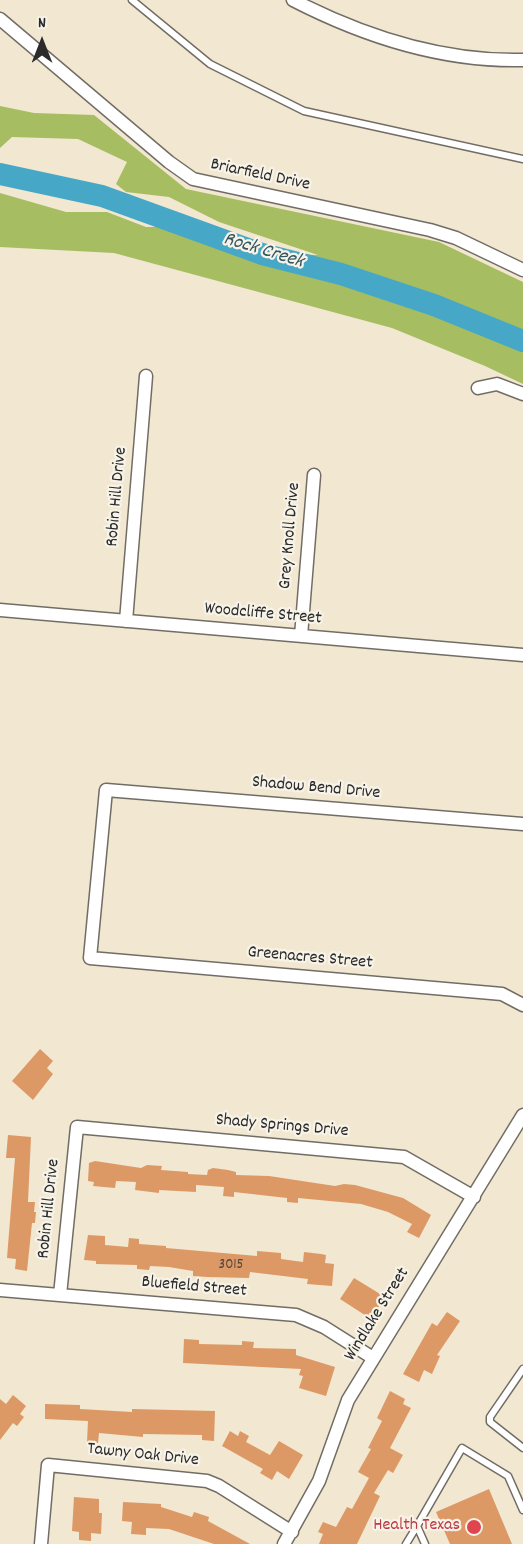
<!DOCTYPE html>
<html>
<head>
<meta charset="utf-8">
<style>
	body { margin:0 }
	#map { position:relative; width:523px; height:1544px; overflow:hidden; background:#f2e7d0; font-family:Dekko,sans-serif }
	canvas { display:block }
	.north { position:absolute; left:12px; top:12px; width:60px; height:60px; -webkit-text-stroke:4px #f7f3e8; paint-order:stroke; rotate:0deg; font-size:16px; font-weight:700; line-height:24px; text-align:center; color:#2b2b2b }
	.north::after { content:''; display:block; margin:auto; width:21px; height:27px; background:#2b2b2b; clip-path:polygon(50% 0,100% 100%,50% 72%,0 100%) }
</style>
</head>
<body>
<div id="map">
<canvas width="523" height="1544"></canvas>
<div class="north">N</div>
</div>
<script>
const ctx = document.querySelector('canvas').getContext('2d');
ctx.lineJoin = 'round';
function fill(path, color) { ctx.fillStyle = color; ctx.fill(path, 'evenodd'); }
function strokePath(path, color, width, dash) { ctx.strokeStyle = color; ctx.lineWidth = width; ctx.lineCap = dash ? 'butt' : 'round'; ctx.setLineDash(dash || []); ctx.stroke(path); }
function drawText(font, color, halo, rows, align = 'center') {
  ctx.font = font + ' Dekko,sans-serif'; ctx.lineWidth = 4.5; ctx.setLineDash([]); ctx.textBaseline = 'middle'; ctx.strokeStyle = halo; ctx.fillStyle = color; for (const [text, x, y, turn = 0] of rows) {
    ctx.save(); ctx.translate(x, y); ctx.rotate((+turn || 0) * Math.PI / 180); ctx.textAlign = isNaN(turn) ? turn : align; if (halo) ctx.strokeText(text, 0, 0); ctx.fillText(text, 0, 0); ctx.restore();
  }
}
fill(new Path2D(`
	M0,106L34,113L94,115L186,189L439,242L523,282V384L485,366L392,328L114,253L0,247V193L66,212H107L146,227H170L252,253L318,255L219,222L169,197L126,192L116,184L127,162L78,139L12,137L0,148Z`), '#a6bd62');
strokePath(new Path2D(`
	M0,174L102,196L262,254L341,274L434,305L523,341`), '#46a8c6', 22);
fill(new Path2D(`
	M40,1049L53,1061L47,1068L53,1074L33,1100L12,1081Z
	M8,1135L31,1137L28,1202H35L34,1212H36L35,1223H32L27,1271L15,1269L16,1259L7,1258L15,1158H6Z
	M95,1161L141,1168L147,1165L162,1166L161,1170L188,1172V1174L207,1175L208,1170L213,1168L228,1170L236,1172V1175L269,1176L335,1186L344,1184L355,1185L403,1198L431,1215L419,1238L407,1232L412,1224L388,1212L361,1204L298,1198V1203L287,1202V1198L234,1192V1197L223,1196L224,1187L196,1185V1192L159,1190V1193L135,1190L136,1182L116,1181L115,1188L93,1186L94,1182L88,1181L89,1163Z
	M88,1235L105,1236V1245L128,1247L129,1238L139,1239V1244L166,1246V1248L257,1256V1251L281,1253V1259L303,1262L304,1252L321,1254L326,1255L325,1263L334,1264L332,1286L307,1284L308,1279L250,1272L249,1278L207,1277L193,1276V1271L169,1267L150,1266L149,1270L137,1269V1265L96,1264V1261L84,1260Z
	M354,1278L385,1297L371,1319L340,1299Z
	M447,1312L460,1321L437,1355L440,1356L432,1374L424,1370L419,1382L403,1374L432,1323L437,1326Z
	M184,1339L199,1340V1344L242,1345V1341L254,1342L253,1348L296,1349V1355L335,1367L326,1396L299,1388L303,1376L299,1375L301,1369L183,1363Z
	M390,1391L405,1399L403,1404L411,1408L390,1448L403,1455L393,1473L388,1470L374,1493L380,1496L357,1544H319L323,1534L318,1532L323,1522L336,1527L347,1507L352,1509L369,1478L358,1472L371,1449L368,1448L382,1421L377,1418Z
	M13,1395L26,1406L20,1414L24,1417L17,1426L13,1423L0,1440V1399L6,1404Z
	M45,1404L80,1405V1409L132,1412V1409L215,1411L214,1441L202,1440V1435L143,1434V1437L99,1433L98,1443L87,1442L88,1421L45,1419Z
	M230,1431L238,1436L240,1431L249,1436L246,1442L270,1455L279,1441L303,1455L289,1479L277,1471L272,1480L260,1473L263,1469L222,1446Z
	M489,1489L512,1544H450L436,1512Z
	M74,1497L99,1499V1513H102L101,1534L91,1533V1541L79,1540V1532L72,1531Z
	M123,1502L161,1504V1507L192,1517L194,1512L209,1517L208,1521L250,1544H214L169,1529L146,1528V1535L131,1534L132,1522L122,1521Z`), '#dd9965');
const service = new Path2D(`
	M132,0L210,64L304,111L523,159
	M523,1369L490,1417V1422L523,1448
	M417,1526L462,1448L508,1476L523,1510
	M406,1544L417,1526L425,1544`);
const minor = new Path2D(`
	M293,0C365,37 442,62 523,60
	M0,19L169,162L193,179L430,230L456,238L523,270
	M478,388L497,384L523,394
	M0,610L523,655
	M126,621L146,376
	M301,636L314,475
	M523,824L106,790L90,958L491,993L502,994L523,1005
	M0,1290L296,1315L324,1327L373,1358
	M60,1295L77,1127L404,1157L474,1197
	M41,1544L48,1465L207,1481L219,1486L292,1532
	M284,1544L319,1481L348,1400L523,1115`);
strokePath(service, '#716d65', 9);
strokePath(minor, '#716d65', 15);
strokePath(service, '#fff', 6);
strokePath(minor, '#fff', 12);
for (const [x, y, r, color] of [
	[474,1527,8,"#e0444e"]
]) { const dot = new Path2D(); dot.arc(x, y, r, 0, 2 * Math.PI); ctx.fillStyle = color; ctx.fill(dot); strokePath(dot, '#f7f3e8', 2); }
drawText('15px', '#58463a', null, [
	["3015",231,1266]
]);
drawText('18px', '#2b2b2b', '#f7f3e8', [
	["Briarfield Drive",260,176,12],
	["Robin Hill Drive",118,497,-85],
	["Grey Knoll Drive",291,536,-85],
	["Woodcliffe Street",263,615,5],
	["Shadow Bend Drive",316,789,5],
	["Greenacres Street",310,959,5],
	["Shady Springs Drive",282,1127,5],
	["Robin Hill Drive",50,1209,-84],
	["Bluefield Street",194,1288,5],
	["Windlake Street",378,1315,-58],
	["Tawny Oak Drive",143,1456,6]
]);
drawText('18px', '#be3a42', '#f7f3e8', [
	["Health Texas",460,1527]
], 'right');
drawText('italic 20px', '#345761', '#f7f3e8', [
	["Rock Creek",263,252,17]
]);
</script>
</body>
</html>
